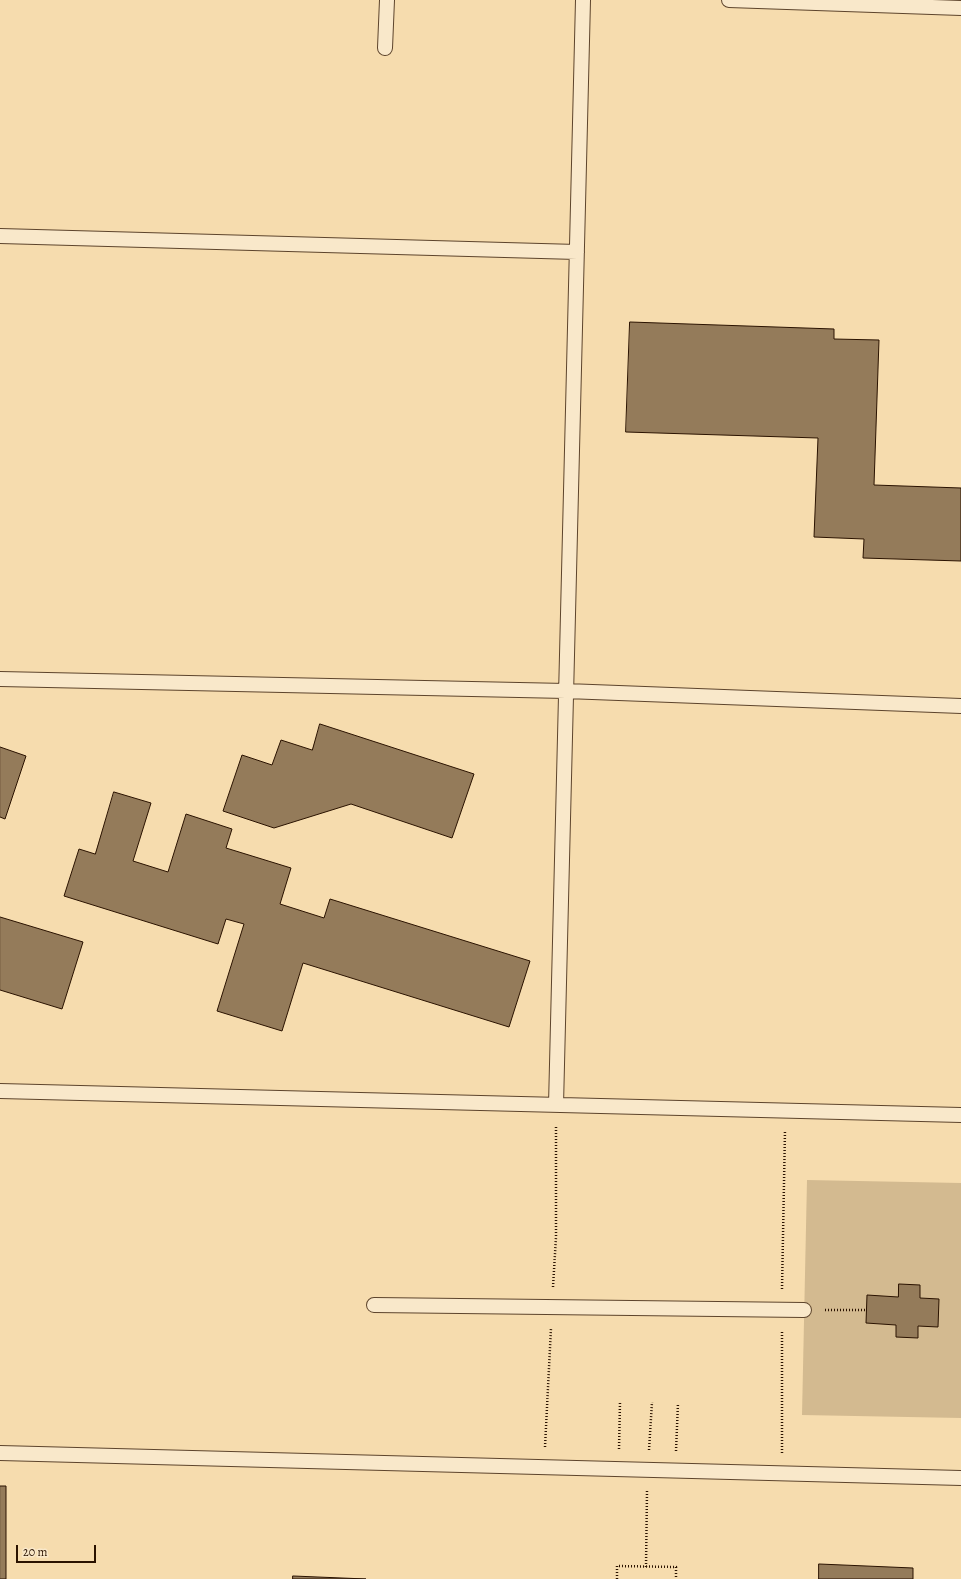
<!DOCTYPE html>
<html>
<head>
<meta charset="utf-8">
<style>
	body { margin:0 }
	#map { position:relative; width:961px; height:1579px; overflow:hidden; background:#f6dcae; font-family:Alegreya,serif }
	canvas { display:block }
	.scale { position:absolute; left:16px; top:1545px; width:80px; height:18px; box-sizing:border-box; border:2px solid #2a1200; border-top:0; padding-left:5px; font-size:12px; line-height:14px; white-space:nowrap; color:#2a1200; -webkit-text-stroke:3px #f9e8ca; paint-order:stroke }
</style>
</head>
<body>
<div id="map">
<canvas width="961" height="1579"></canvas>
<div class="scale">20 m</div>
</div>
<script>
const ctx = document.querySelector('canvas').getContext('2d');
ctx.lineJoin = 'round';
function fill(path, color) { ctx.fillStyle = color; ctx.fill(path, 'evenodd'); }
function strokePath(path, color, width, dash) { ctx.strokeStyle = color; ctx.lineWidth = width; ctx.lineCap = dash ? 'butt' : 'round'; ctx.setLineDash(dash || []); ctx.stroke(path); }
fill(new Path2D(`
	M807,1180L961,1183V1418L802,1415Z`), '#d3ba90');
const building = new Path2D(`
	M630,322L834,329V339L879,340L874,485L961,488V561L863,558L864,539L814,537L818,438L626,432Z
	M320,724L474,774L452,838L351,804L274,828L223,811L242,755L272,765L281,740L312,750Z
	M0,747L26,756L5,819L0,817Z
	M114,792L151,803L133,861L168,872L186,814L232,829L226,848L291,868L280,904L324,918L330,899L530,961L509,1027L303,963L282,1031L217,1011L244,924L226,919L218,944L64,896L79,849L95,854Z
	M0,917L83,942L62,1009L0,990Z
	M899,1284L920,1285V1298L939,1299L938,1327L918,1326V1338L896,1337V1325L866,1323L867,1295L898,1297Z
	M0,1486H6V1579H0Z
	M819,1564L913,1568V1579H819Z
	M293,1576L366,1579H293Z`);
fill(building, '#947b5a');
strokePath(building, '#2a1200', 1);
const lane = new Path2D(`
	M729,0L961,8
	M385,48L387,0
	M0,236L577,252
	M0,679L566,691L961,706
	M0,1091L961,1115
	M556,1105L583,0
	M374,1305L804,1310
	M0,1453L961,1478`);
strokePath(lane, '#5d442c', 16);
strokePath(new Path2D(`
	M553,1287L556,1237V1126
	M782,1289L785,1130
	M825,1310H866
	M545,1447L551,1328
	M619,1449L620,1402
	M649,1450L652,1402
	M676,1451L678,1403
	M782,1453V1330
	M646,1567L647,1491
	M617,1579V1566L676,1567V1579`), '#2a1200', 2.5, [1, 2]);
strokePath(lane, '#f9e8ca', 14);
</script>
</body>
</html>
